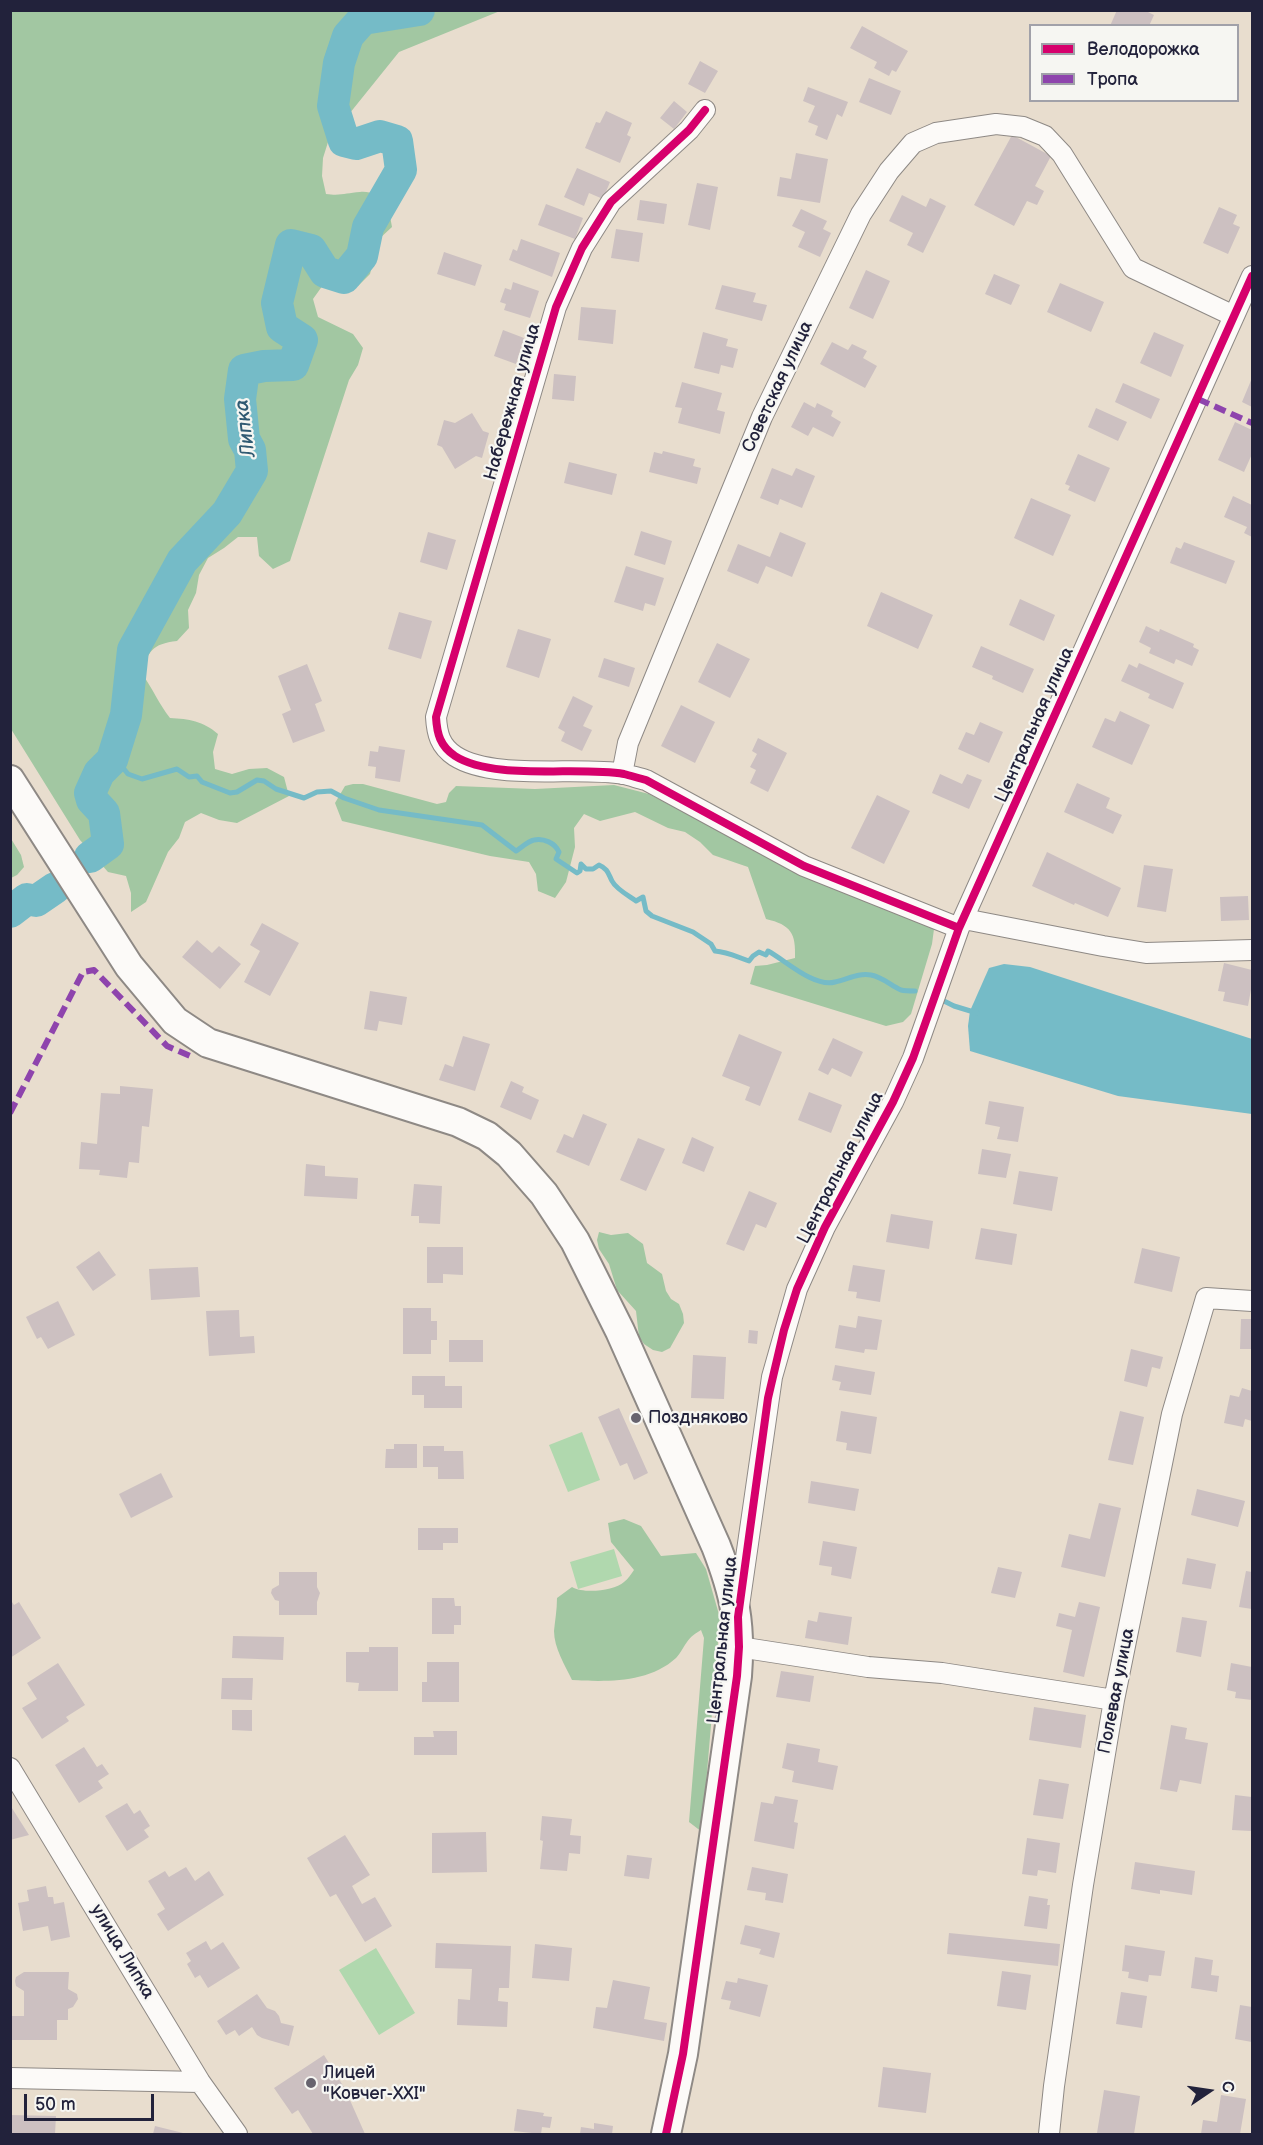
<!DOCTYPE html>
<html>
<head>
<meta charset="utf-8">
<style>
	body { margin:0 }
	#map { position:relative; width:1263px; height:2145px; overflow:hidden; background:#e8ddce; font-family:"Balsamiq Sans",sans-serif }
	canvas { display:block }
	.frame { position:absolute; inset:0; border:12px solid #22223b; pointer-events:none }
	.legend { position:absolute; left:1029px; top:24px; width:210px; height:78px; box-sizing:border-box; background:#f6f6f2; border:2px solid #a1a1a9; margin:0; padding:8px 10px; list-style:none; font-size:18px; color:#22223b }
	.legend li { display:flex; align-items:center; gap:12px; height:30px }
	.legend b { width:30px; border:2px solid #a1a1a9 }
	.north { position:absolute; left:1179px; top:2061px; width:60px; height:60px; -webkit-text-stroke:4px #f6f6f2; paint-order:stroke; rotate:77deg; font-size:16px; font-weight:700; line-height:24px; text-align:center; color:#22223b }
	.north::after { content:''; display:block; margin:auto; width:21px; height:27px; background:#22223b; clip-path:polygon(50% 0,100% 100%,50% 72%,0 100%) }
	.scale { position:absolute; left:24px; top:2094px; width:130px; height:27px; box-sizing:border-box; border:3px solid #22223b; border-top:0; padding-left:8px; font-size:18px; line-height:21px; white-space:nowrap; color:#22223b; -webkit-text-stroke:4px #f6f6f2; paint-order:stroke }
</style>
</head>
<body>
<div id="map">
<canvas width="1263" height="2145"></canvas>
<div class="frame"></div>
<ul class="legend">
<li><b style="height:8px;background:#d6006c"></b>Велодорожка</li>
<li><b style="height:8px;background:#8e44ad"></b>Тропа</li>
</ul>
<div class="north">С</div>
<div class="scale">50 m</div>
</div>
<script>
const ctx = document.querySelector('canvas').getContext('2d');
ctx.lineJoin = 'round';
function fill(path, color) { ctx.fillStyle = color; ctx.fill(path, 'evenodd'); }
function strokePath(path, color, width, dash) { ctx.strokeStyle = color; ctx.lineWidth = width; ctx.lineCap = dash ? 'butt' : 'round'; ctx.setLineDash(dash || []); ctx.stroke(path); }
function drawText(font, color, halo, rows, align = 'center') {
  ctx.font = font + ' "Balsamiq Sans",sans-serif'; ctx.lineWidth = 4.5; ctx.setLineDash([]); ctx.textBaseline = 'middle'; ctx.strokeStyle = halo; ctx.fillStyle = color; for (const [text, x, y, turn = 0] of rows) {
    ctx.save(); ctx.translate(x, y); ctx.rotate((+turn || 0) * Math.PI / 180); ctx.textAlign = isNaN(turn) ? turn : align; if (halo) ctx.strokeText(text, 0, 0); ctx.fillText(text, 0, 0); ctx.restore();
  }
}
fill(new Path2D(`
	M582,1432L600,1480L568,1492L549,1445Z
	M614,1549L622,1576L578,1589L570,1562Z
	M376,1948L415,2013L379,2035L339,1970Z`), '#b0d8ae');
fill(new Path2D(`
	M11,10L500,11L399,52L329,139L323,158L322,176L326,194C341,196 346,193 360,192C381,190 390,210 392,227L379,239L370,274L358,286L341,289L323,285L313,299L318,317L353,334L363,348L358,365L349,380L290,561L273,569L259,556L257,537H238L224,548L208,558L199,575L196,593L188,610L189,628L177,641C152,644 148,651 142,674C153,689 159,704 170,718C189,719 203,721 218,734L213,752L215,769L232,774L249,769L267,768L284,777L289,796L237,823L219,820L201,813L185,822L179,838L168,852L146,902L131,912V893L126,876L108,872L80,840L11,729Z
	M353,784H363L437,804L446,802L449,793L456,786L535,789L614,785L649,794L803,875L934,929L932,944L911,1014L903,1022L886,1026L750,984L755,966L767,965L795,958C796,933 791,925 766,919L748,867L713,855L700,842L685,832L668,828L635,812L600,821L584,814L574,828L575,847L566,882L555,898L538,891L536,874L529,862L490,856L342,821L335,803L345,786Z
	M10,837L21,855L24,867L17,875L11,878Z
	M599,1232L611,1235L628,1233L643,1244L647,1263L662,1274L666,1291L671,1299L679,1304L683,1314L684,1323L670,1348L662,1352L653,1350L644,1344L639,1337L636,1311L617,1290L609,1264L599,1249L597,1240Z
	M624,1519L641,1526L661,1556L696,1553L706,1569L720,1618L702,1832L689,1822L704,1638L701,1630C696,1633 690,1637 687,1642C683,1647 681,1653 676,1658C649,1683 606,1682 572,1680C565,1665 554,1648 554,1631C555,1620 557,1610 557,1598L572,1587C584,1594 614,1591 624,1582C628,1579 631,1574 634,1570L611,1542L608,1523Z`), '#a2c7a2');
fill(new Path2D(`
	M1004,964L1030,967L1252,1039V1114L1118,1096L970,1051L968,1026L970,1011L989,968Z`), '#75bbc7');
strokePath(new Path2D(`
	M112,760L119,763L128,774L142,779L177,769L189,777L197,776L202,782L230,793L237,792L257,780L264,781L276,789L304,798L317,792L331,791L344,798L379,810L482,825L516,851C521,848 528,841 534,840C544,838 555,843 559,852L556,859L577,873L580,871L581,864L586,869H593L599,865C608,869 608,873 612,881C616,889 629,896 636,901L643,897L646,911L652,916L693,932L711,944L715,951C728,952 737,957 749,961L753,956L759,952L766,955L768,951C785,960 814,988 835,982C849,979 857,973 871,975C883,977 891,986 901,990C905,991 911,991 915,991
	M940,999L954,1006L977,1013`), '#75bbc7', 5);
strokePath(new Path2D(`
	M90,857L108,844L104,813L92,800L90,793L99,773L112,760L126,715L133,650L182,561L227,513L252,471L250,450L244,439L240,399L244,370L264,366L293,365L302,340L282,327L277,303L291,245L311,250L325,272L344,278L362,256L368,227L401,170L397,141L380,136L356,144L344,141L333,106L339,63L348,36L363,19L419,10
	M10,912L27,899L36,901L55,888`), '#75bbc7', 32);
fill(new Path2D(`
	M1117,10H1144L1154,15L1149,26H1110Z
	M862,26L908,51L896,72L892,70L889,76L874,68L877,62L850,48Z
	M700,61L718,71L705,93L688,84Z
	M869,78L901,91L891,115L859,102Z
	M808,87L848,102L842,117L837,114L827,140L815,135L818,126L808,122L815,106L803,101Z
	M674,101L687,112L674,129L660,118Z
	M606,111L632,123L627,135L631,137L620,163L585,148L596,122L600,123Z
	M1012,135L1051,156L1035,186L1044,191L1037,205L1027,201L1014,226L974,205Z
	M796,153L828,159L820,203L777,196L780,177L791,179Z
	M577,168L610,182L603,199L589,193L584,206L564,197Z
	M697,183L718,187L710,230L688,225Z
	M902,195L926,207L930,198L946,206L923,253L907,245L913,233L889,221Z
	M640,200L667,204L664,224L637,220Z
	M546,204L583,218L575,239L538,225Z
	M1219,207L1237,215L1233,224L1240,227L1228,254L1203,243Z
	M801,209L827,221L823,229L831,233L820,257L798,247L805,232L792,226Z
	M616,229L643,233L639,262L611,258Z
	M521,239L560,253L552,277L509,260L513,249L517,251Z
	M444,252L482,265L475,286L437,274Z
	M866,270L890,281L873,319L849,308Z
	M994,274L1020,285L1011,305L985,294Z
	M513,282L539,291L530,318L504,310L506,304L500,302L505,288L511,290Z
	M1060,283L1104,302L1091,332L1047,312Z
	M722,285L756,293L753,302L767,305L762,321L715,309Z
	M581,307L616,310L613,344L578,340Z
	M503,330L524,338L516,364L494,356Z
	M703,332L728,339L726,346L738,349L733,368L721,365L719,374L694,368Z
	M1154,332L1184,345L1171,377L1140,363Z
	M832,342L848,350L852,344L867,351L863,358L877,366L865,388L820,364Z
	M554,374L576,376L574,401L552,399Z
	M1252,378V407L1242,402Z
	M682,382L722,393L717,410L725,412L720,434L678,423L682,408L675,407Z
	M1123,383L1160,399L1151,419L1115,402Z
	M804,402L815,408L817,403L833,411L831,416L841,422L833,437L813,427L808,436L791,427Z
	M1096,408L1127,422L1118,441L1088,427Z
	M472,413L483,431L489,433L482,458L476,456L455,469L442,447L437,445L444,420L455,423Z
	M1235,422L1252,430V454L1244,472L1218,460Z
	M663,451L695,459L693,466L701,468L697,484L649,472L654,452L662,454Z
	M1078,454L1110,468L1095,502L1068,490L1070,486L1065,484Z
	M569,462L617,474L612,495L564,483Z
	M772,468L792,476L796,468L815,476L802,508L780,499L778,505L760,498Z
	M1233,496L1252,505V537L1244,533L1247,527L1224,517Z
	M1031,498L1071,515L1053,556L1014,538Z
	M641,531L672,541L665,565L634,555Z
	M428,532L456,540L447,570L420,562Z
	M780,532L806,543L792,577L766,566L758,584L727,571L738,544L770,557Z
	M1184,542L1235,561L1226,584L1170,563L1176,547L1181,549Z
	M626,566L664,578L655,606L645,603L643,611L614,602Z
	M881,592L933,615L918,649L867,626Z
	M1020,599L1055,615L1044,641L1009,625Z
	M399,612L432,621L421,659L388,649Z
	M1146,626L1159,632L1160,629L1194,644L1193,647L1199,650L1192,666L1176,659L1174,664L1149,653L1151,648L1139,642Z
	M518,629L551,639L539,678L506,667Z
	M717,643L750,659L730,698L698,682Z
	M981,646L1034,669L1023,693L992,679L993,676L972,667Z
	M604,658L635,668L629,687L598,677Z
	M1139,663L1184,683L1173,709L1148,698L1150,694L1121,681L1129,664L1137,668Z
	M307,664L322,701L315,704L325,731L293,743L282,714L291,710L278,676Z
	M573,696L593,706L583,726L592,730L582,751L561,741L565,732L558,728Z
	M681,705L715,722L695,763L661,746Z
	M1120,711L1150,725L1132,765L1092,747L1105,718L1115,722Z
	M980,722L1003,732L989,763L958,749L966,732L974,735Z
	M758,738L787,753L768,792L750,783L756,770L750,767L757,754L752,751Z
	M379,746L405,750L400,782L375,778L376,767L368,766L370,751L378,752Z
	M940,774L962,784L967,774L982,780L969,809L932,793Z
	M1077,783L1110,798L1106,808L1122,815L1113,834L1064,812Z
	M877,795L910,811L884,864L851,848Z
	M1047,852L1121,888L1108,917L1075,903L1074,905L1032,886Z
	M1144,865L1173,869L1166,912L1137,907Z
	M1248,896L1249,920L1221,921L1220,897Z
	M262,923L299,943L270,996L244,982L260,951L250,945Z
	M197,940L212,953L219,946L241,964L220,989L182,957Z
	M1224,963L1252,970V984L1248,1006L1223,1001L1225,992L1218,991Z
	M370,991L407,997L402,1025L379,1021L377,1031L364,1029Z
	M739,1034L782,1052L760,1106L745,1100L750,1087L722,1076Z
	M463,1036L490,1044L475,1091L439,1080L445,1064L453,1067Z
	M833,1038L863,1052L851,1077L832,1068L828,1075L818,1070Z
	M511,1081L524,1087L522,1092L539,1100L531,1120L500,1107Z
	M120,1086L153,1089L149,1127L142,1126L139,1163L129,1162L127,1178L99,1175L100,1170L79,1169L81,1142L97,1144L101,1093L120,1094Z
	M809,1092L842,1105L831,1133L798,1120Z
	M989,1101L1024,1107L1018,1142L997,1139L1000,1127L985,1124Z
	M583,1114L607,1124L589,1166L556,1152L564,1134L573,1138Z
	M692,1137L714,1147L704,1172L682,1163Z
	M638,1138L665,1149L646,1191L620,1180Z
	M982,1149L1011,1154L1006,1178L978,1174Z
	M306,1164L325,1166V1176L358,1178L357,1199L304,1196Z
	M1019,1171L1058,1177L1052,1211L1013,1204Z
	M414,1184L442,1186L440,1224L419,1223V1216H411Z
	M749,1191L777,1203L766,1228L756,1224L744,1251L726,1244Z
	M891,1214L933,1221L929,1249L886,1242Z
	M981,1228L1017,1234L1012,1265L975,1259Z
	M427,1247H463V1275L443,1274V1283H427Z
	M1142,1248L1180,1257L1172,1292L1134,1283Z
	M99,1251L116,1275L93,1291L76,1267Z
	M853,1265L885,1270L880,1302L856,1298L857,1292L848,1291Z
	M198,1267L200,1297L151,1300L149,1269Z
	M58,1301L75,1335L48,1349L41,1337L37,1339L26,1317Z
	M403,1308H431V1321H437V1340H431V1354H403Z
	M239,1310L240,1337L254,1336L255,1353L209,1356L206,1311Z
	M858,1316L882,1320L877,1350L865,1349L864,1353L835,1348L839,1325L856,1328Z
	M1241,1319H1252V1349H1240Z
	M749,1330L758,1331L757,1344L748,1343Z
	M449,1340H483V1362H449Z
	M1131,1349L1163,1357L1160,1369L1152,1367L1147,1387L1124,1381Z
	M693,1355L726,1357L724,1399L691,1398Z
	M835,1365L875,1372L871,1395L839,1390L841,1382L832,1380Z
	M412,1376H445V1386H462V1408H424V1395H412Z
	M1242,1388L1252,1391V1421L1245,1419L1243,1427L1224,1423L1230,1395L1239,1397Z
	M619,1408L648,1473L634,1480L627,1463L620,1466L598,1417Z
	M841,1411L877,1417L871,1454L846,1450L847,1443L836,1441Z
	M1120,1411L1144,1417L1133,1465L1108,1460Z
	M394,1444H417V1468H385L386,1449H394Z
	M423,1446H444V1451H463L464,1479H438V1467H423Z
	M161,1473L173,1497L131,1518L119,1494Z
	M811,1481L859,1489L855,1511L808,1503Z
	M1197,1489L1245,1501L1238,1527L1191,1515Z
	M1099,1503L1121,1508L1105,1577L1061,1567L1069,1534L1090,1539Z
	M418,1528H458V1543H443V1550H418Z
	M823,1541L857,1547L851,1579L831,1575L832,1567L819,1565Z
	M1187,1558L1216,1564L1211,1589L1182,1584Z
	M998,1567L1022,1572L1015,1598L991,1593Z
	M1246,1571L1252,1572V1609L1239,1607Z
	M279,1572H317V1587L320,1593L317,1602V1615H279V1601L275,1600L271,1593L272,1589L279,1585Z
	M432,1598H454L455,1606H461V1625H454V1634H432Z
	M10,1599L14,1605L19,1602L41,1638L10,1658Z
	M1079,1602L1100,1607L1084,1677L1063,1672L1072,1630L1056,1626L1059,1613L1075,1617Z
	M819,1612L852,1617L848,1645L805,1638L808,1620L817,1622Z
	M1182,1617L1207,1621L1201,1657L1176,1652Z
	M233,1636L284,1637L283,1660L232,1658Z
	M369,1647H398V1691H358L359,1683L346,1682V1652H369Z
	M427,1662H459V1702H422V1682H427Z
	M58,1663L85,1705L66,1717L69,1721L42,1739L22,1708L37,1699L27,1683Z
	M1231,1663L1252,1667V1700L1235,1698L1236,1692L1227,1690Z
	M781,1671L814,1676L810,1702L776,1697Z
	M222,1678H253L252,1700L221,1699Z
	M1034,1707L1086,1715L1081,1748L1029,1740Z
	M232,1710H252V1731L232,1730Z
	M1171,1725L1187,1728L1185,1739L1208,1743L1201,1784L1180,1780L1177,1792L1160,1789Z
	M433,1731H457V1755H414V1737H434Z
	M787,1743L820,1749L818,1762L838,1766L833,1790L792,1782L794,1771L782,1768Z
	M84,1747L97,1767L102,1764L109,1774L98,1781L103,1788L79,1803L55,1765Z
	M1039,1779L1069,1784L1063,1819L1033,1815Z
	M1235,1795L1252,1797L1251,1831L1232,1830Z
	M775,1796L798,1800L794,1822L798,1823L794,1849L754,1841L761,1802L773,1804Z
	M127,1803L134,1814L140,1810L150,1826L144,1830L149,1837L127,1851L105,1816Z
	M10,1805L29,1835L10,1840Z
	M542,1816L572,1819L570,1835L581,1836L580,1854L569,1853L567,1871L540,1869L543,1841L540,1840Z
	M486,1832L487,1872L432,1873V1833Z
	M345,1835L370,1875L352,1886L362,1904L375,1897L392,1926L365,1942L336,1894L330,1897L307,1858Z
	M1027,1838L1060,1843L1056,1873L1038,1870L1037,1876L1022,1874Z
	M627,1855L652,1858L649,1879L624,1876Z
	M1135,1862L1195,1871L1192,1895L1160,1890V1894L1131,1889Z
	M186,1867L195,1881L209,1871L224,1895L168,1931L157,1914L165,1909L148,1881L165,1871L169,1877Z
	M752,1867L788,1874L783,1903L765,1900L766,1893L747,1890Z
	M46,1886L48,1897H53L54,1904L64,1902L70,1937L51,1941L48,1926L23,1931L18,1903L29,1901L27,1890Z
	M1029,1896L1048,1899L1047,1905H1050L1047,1929L1024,1926Z
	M745,1925L780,1933L774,1958L759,1954L761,1949L740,1944Z
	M949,1933L1060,1944L1058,1966L947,1954Z
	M206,1941L211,1950L223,1942L240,1968L208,1988L200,1975L195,1978L187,1964L191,1961L186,1953Z
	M436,1943L511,1946L509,1988H499L498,2001L508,2002L507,2027L457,2025L458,1999L470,2000L472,1969L435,1968Z
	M535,1944L572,1948L569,1981L532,1978Z
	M1125,1945L1165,1951L1161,1976L1149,1975L1148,1982L1128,1978L1129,1972L1122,1971Z
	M1195,1957L1213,1960L1211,1975L1219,1976L1217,1992L1191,1988Z
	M1002,1971L1031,1975L1026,2010L997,2006Z
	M24,1972H69L68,1989L77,1994L78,1999L73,2007L68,2009V2020H57V2040H10V2016H24V1991L16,1986L15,1981L16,1977Z
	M738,1978L768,1985L760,2017L729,2009L731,2001L721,1999L726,1981L737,1983Z
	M613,1980L650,1987L644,2019L667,2023L664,2041L593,2028L596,2007L607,2008Z
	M1121,1992L1147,1996L1142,2028L1116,2024Z
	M257,1994L267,2008L275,2011L279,2016L281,2023L294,2026L289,2046L262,2038L257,2035L252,2027L239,2036L235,2030L226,2035L217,2021Z
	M1240,2005L1252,2007V2042L1235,2039Z
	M324,2055L345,2089L365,2134H313L298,2110L292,2114L274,2088Z
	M883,2067L931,2073L926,2113L878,2107Z
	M1104,2090L1140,2096L1134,2134L1097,2133Z
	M1221,2095L1246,2099L1240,2134H1201L1203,2120L1217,2122Z
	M517,2109L544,2113L543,2116L552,2117L550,2128L542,2127L541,2134L514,2131Z
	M10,2115L56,2116L55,2134H10Z
	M594,2123L613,2126L612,2134H580L581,2127L594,2129Z
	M155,2126L187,2134H153Z`), '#ccc0c1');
const street = new Path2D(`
	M705,110L689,130L611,202L582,248L556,307L436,717C437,734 440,746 455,756C494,781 578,766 624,774C631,776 639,778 646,780L804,866L959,928
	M622,774L628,743L762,417L861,214L889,171L913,143L936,133L996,124L1023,127L1045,136L1062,154L1133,268L1234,316
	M964,919L1103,946L1146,953L1252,950
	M739,1606L772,1377L797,1289L825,1227L893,1102L913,1058L959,928L1252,276
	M739,1647L868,1667L942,1673L1114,1700
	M10,1768L200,2082L237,2134
	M10,2078L200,2082
	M1049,2134L1054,2086L1083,1885L1114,1700L1172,1414L1206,1298L1252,1301`);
const secondary = new Path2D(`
	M10,780L129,966L175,1021L208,1043L458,1122L487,1136L509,1154L544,1194L575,1241L620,1331L716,1546C735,1595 741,1623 737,1676L683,2054L666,2134`);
strokePath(street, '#8e8985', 22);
strokePath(secondary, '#8e8985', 32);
strokePath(street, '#fcfaf8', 20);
strokePath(secondary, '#fcfaf8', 28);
strokePath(new Path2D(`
	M1198,399L1252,423
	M10,1113L83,972L94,970L167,1046L190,1056`), '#8e44ad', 6, [12, 6]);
strokePath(new Path2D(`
	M705,110L689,130L611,202L582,248L556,307L436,717C437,734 440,746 455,756C494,781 578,766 624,774C631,776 639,778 646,780L804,866L959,928
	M666,2134L683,2054L737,1676L739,1647L738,1617L768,1398L784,1330L797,1289L825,1227L893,1102L913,1058L959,928L1252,276`), '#d6006c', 8);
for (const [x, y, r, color] of [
	[636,1418,6,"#67636e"],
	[311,2083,6,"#67636e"]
]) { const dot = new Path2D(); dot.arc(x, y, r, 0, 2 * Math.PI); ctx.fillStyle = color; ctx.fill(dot); strokePath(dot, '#f6f6f2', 2); }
drawText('18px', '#22223b', '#f6f6f2', [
	["Советская улица",778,387,-65],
	["Набережная улица",513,402,-74],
	["Центральная улица",1035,725,-66],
	["Центральная улица",841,1168,-63],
	["Центральная улица",723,1640,-84],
	["Полевая улица",1117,1691,-79],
	["улица Липка",122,1952,59]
]);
drawText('18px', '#22223b', '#f6f6f2', [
	["Поздняково",648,1418],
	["Лицей",323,2073],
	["\"Ковчег-XXI\"",323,2094]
], 'left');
drawText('italic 20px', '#305a72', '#f6f6f2', [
	["Липка",246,428,-97]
]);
</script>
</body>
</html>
